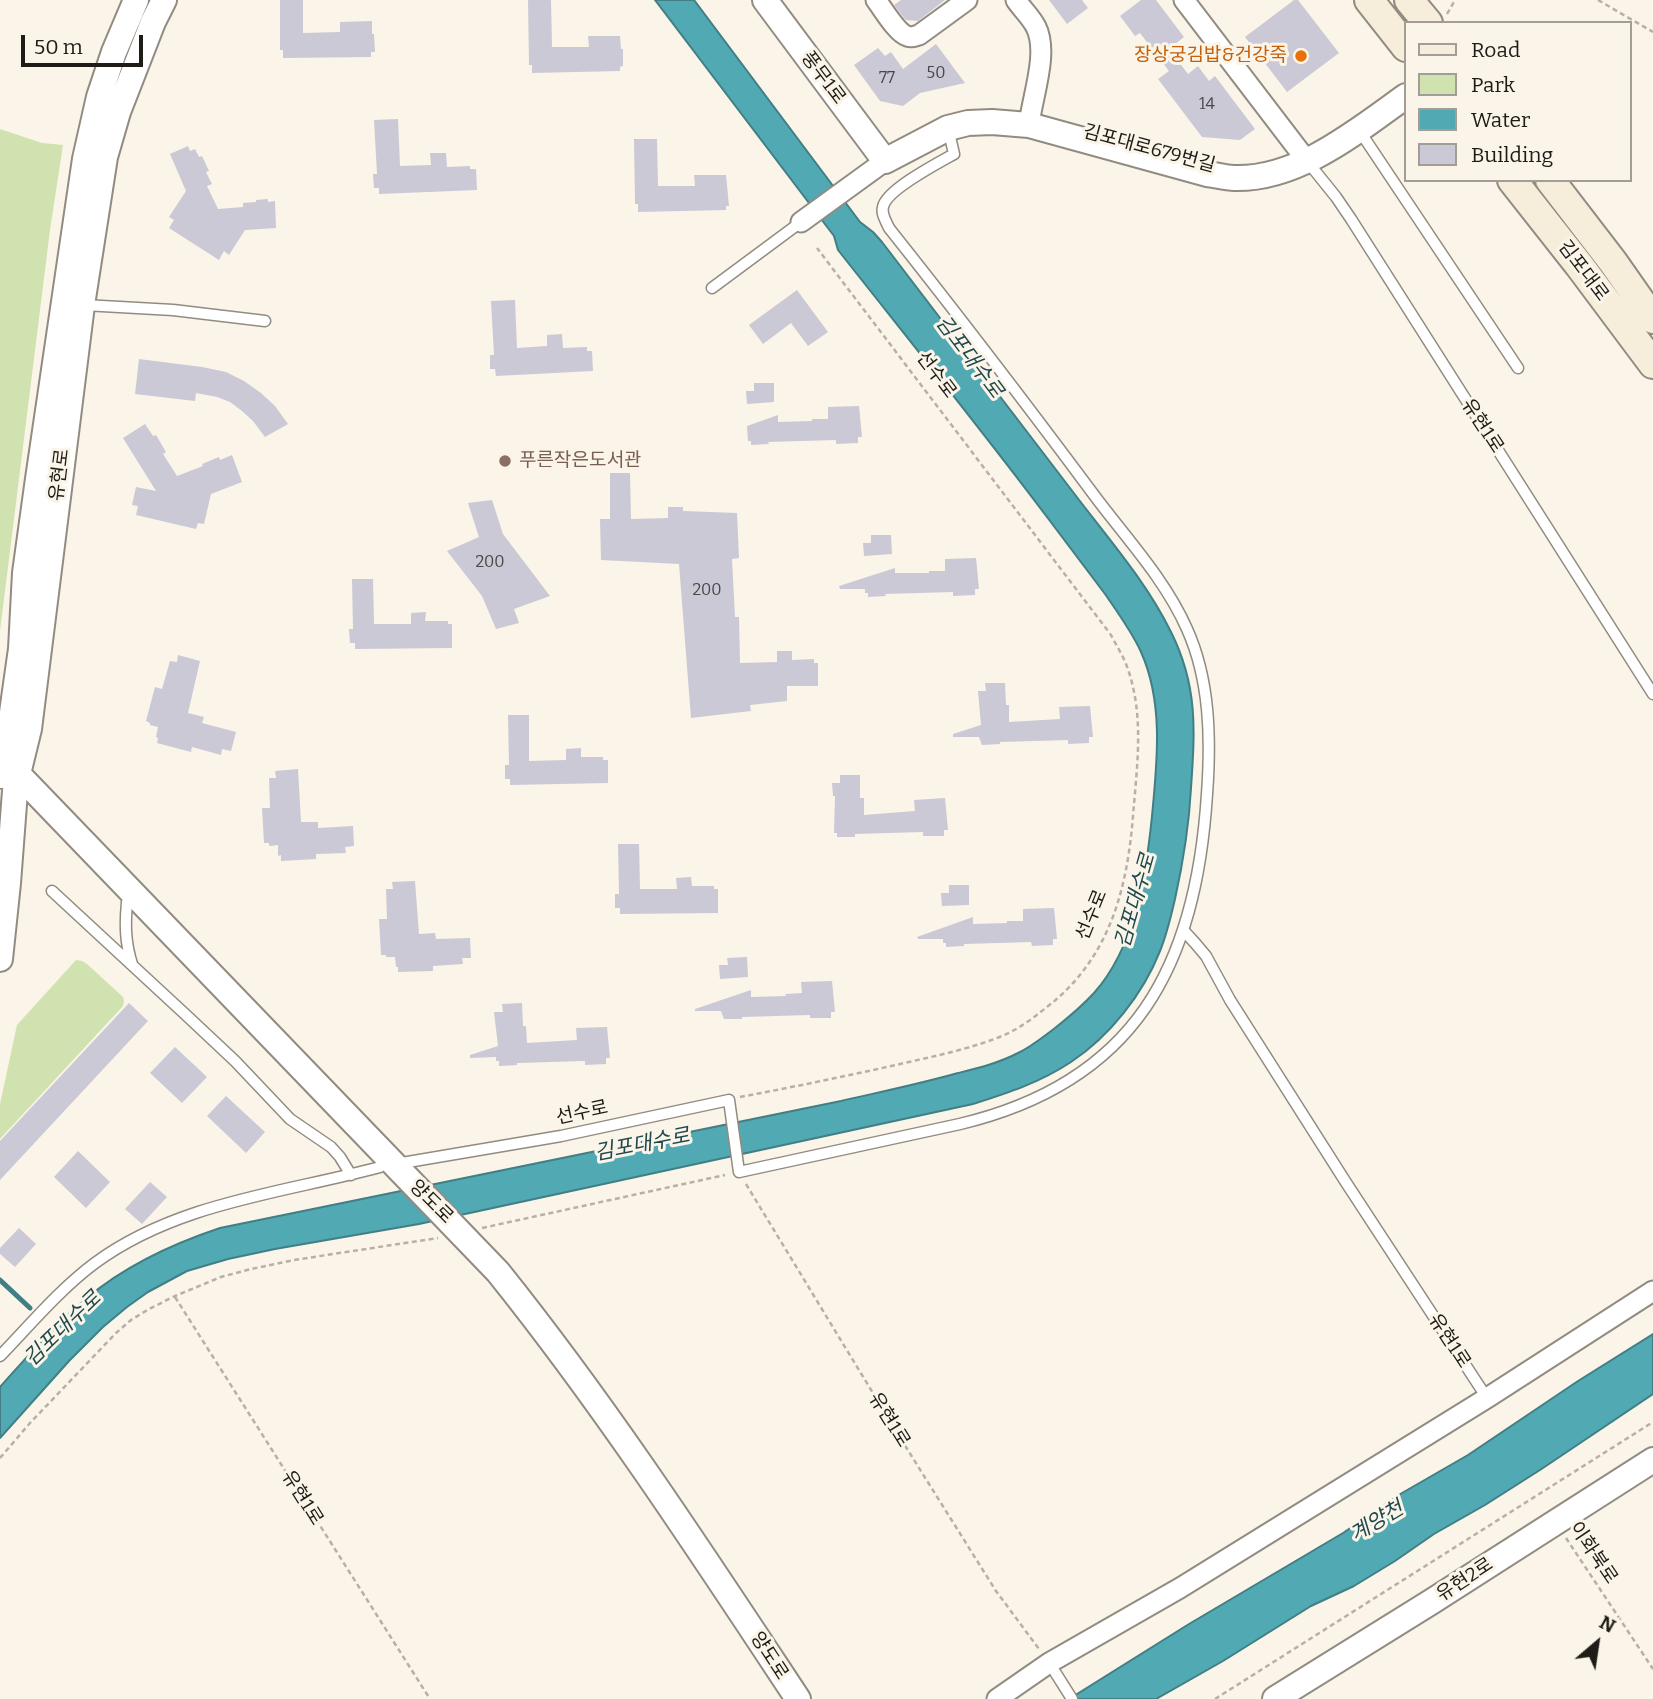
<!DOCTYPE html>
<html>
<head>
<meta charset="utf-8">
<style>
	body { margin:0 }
	#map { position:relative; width:1653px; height:1699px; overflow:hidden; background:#fbf4e9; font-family:Bitter,serif }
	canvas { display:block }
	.legend { position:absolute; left:1404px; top:21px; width:228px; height:161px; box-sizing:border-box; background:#fbf4e9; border:2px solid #a39e95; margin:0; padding:9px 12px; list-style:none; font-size:21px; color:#1f1c18 }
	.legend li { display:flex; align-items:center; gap:14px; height:35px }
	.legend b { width:35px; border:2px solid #a39e95 }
	.north { position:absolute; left:1562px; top:1608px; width:70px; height:70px; -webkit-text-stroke:5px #fbf4e9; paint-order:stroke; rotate:29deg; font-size:19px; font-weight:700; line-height:28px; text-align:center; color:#1f1c18 }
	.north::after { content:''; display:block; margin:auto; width:24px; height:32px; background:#1f1c18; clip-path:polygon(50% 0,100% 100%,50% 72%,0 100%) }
	.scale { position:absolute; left:21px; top:35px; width:122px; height:32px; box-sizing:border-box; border:4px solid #1f1c18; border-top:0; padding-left:9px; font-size:21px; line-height:24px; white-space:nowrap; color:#1f1c18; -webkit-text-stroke:5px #fbf4e9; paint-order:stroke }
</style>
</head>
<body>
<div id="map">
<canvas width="1653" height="1699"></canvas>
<ul class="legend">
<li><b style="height:9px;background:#f6edda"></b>Road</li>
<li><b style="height:19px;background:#d0e2af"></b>Park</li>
<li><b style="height:19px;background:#50a9b3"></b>Water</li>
<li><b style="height:19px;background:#cac9d5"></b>Building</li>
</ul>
<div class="north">N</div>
<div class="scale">50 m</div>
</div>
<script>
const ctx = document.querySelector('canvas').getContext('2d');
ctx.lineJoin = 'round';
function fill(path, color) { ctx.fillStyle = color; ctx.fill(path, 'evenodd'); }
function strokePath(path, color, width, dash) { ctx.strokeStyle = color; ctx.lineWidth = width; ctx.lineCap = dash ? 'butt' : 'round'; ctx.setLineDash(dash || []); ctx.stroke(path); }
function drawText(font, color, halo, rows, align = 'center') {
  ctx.font = font + ' Bitter,"Noto Sans KR",serif'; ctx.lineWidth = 6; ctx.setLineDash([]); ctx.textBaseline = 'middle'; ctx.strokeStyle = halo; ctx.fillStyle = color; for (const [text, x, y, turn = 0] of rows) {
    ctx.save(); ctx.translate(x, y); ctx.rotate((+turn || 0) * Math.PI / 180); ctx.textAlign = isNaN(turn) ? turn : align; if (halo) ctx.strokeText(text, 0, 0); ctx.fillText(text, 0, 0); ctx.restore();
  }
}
fill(new Path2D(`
	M0,129L42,143L63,145L50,230L0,631Z
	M76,960L82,961L87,964L123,997L124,1001L123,1006L0,1139V1104L17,1025Z`), '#d0e2af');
const water = new Path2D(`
	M655,0H694L860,222L873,232L882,242C946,325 1009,409 1073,492C1107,537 1146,581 1171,632C1198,686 1195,730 1191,788C1189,826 1183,863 1175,899C1171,916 1167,934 1160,951C1143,994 1110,1036 1071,1062C1041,1082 1008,1093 973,1104L419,1224L275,1249L228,1259L187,1271L148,1292L127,1307L103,1327L69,1361L0,1438V1387C27,1357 55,1324 87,1298C126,1265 172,1244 220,1228L841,1101C880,1092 919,1084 958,1073C978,1068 999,1063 1018,1053C1031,1047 1043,1037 1055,1028C1069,1017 1082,1006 1094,993C1135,947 1146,876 1152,816C1157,763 1164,703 1141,652C1132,632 1118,613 1105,594C1087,570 1068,545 1050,521C981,429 909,340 838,250L834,236Z
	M1653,1334V1394L1540,1470L1485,1505L1434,1534L1395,1561L1354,1586L1311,1606L1223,1661L1156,1699H1069L1189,1624L1343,1533L1402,1493L1468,1455L1578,1381Z`);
fill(water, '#50a9b3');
strokePath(water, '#417f84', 2);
strokePath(new Path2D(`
	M0,1280L30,1308`), '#417f84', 5);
fill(new Path2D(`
	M280,0H303V33L340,32V22L372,21V34H374L375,52H371V57L283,58V50H280Z
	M528,0H551L552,47H589L588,36H620L621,49H623V66L620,67V71L532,73V65H529Z
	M901,0H945L918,21L906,20L904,18L894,5Z
	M1049,0H1082L1088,8L1067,24Z
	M1141,0H1156L1184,37L1169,49L1188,74L1198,66L1209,81L1215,76L1255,129L1240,140L1202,137L1158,79L1169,71L1140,33L1135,36L1120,16Z
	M1294,0H1298L1339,53L1287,92L1245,37Z
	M936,44L965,83L920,93L903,106L880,101L854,65L878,48L885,56L891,52L903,69Z
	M398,119L400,166L431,165L430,153H446L447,167L470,166V169H476L477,190L379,194V188H374L373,174H377L374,120Z
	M634,139H657L658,186H695L694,175H726L729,206H726V210L638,212V204H635Z
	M188,146L190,151L195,149L199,157L202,156L209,171L206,172L212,184L207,186L218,209L243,207V203L256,202V200L268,199V202L275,201L276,228L245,230L229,255L224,251L219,260L169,228L174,220L169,217L186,191L170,154Z
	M797,290L828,332L808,346L791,323L763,344L749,325Z
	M515,300L517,348L547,346V335L562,334L563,348L587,347V351H592L593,371L496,376L495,369H490V355H494L491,301Z
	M139,359L202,367L226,372L244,381L261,393L275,406L288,424L265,437L253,421L242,411L230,402L217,397L196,393L195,401L135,394Z
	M754,383H774V402L747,404L746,391H754Z
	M859,406L862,437H858V443L836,444V440L768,442L769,444L751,445V441H748L747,426L778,415V422L812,421V419H828V407Z
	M145,424L153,436L156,435L166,452L163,454L177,476L203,466L202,464L219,457L220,460L232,455L242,482L211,494L204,524L198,523L196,529L136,515L138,506L132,505L136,487L156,491L123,438Z
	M610,473H630L631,519L668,518V507H683V511L737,513L739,558L732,559L735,617H739L740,663L777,662V651H792V660L814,659V663H818V686H787V701L750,705L751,711L691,718L679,564L601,560L600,519H610Z
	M492,500L503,534L550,596L514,609L519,623L496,629L482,596L447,551L479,537L468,503Z
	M871,535H891L892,554L864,556L863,543H871Z
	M976,558L979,589H975V595L953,596V592L885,594L886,596L868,597V593H865V589H840L839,586L895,568V573H929V571H945V559Z
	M352,579H373L374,624H411V613L426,612L425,621H448V624H452V648L355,649V643H350L349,629H353Z
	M178,655L200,661L188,713L204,717L202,723L236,732L231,751L222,749L221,755L192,747L191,752L157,743L158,738L156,737L158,727L150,725V723L146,721L155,687L162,689L170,661L177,662Z
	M985,683H1005L1006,705H1009V722L1060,719L1059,707L1090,706L1093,737H1089V743L1068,744V740L1000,742V744L982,745L979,737H953V734L981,725L978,691H986Z
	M508,715H529V761L566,760V749L581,748V757H603V760H608V783L510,785V779H505V765H509Z
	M298,769L301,822H318V828L353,826L354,846L345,847L346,853L316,854V859L281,861V855L278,856V845L269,846V843H264L262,808H270L269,778H276L275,771Z
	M840,775H860V798H864V815L915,811L914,800L945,798L948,830H944V836H923V832L855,834V837H837V833H834L835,796H833L832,783H840Z
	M618,844H639L640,889H677L676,878L691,877L692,886H714V889H718V913L620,914V908H615V894H619Z
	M415,881L419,934L435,933L436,939L470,938L471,958H462L463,964L433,966V971L398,972V967H396L395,957H386V955H381L379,919H387L386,889H393L392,882Z
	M949,885H969V905L942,906L941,893H949Z
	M1054,908L1057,939H1053V945L1032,946L1031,942L964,944V946L946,947V943H943V939H918L917,937L973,917V924L1007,923V921H1023V909Z
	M747,957L748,977L720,979L719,965H728L727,958Z
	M832,981L835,1012H831V1018H810V1015L742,1017V1019H724L721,1011H695V1009L751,990V997L786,996L785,994L802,993L801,982Z
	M129,1003L148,1021L0,1180V1141Z
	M522,1003L523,1026H526L527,1043L577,1040L576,1028L607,1027L610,1058H606V1064L585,1065V1061L517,1063V1065L499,1066V1061H496V1057L470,1058V1055L498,1046L494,1012H503L502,1004Z
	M175,1047L207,1077L182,1103L150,1073Z
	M226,1096L265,1132L246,1153L207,1116Z
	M78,1151L110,1182L86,1208L54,1177Z
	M150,1182L167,1197L142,1224L125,1209Z
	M19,1228L36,1244L15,1267L0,1254V1248Z`), '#cac9d5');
const service = new Path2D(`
	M1359,130L1518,368
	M1307,161L1336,197L1351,219L1653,694
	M712,288L801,222
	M84,305L173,310L265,321
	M52,891L186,1015L235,1061L290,1119L331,1147L340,1157L351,1175
	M127,902C125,924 125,942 132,964
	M1184,931L1195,943L1206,956L1230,1000L1345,1181L1487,1398
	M396,1164L561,1136L729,1100L739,1172L960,1124C1136,1082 1196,966 1207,794C1211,739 1210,680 1187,629C1165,579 1126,538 1094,495C1027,405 959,316 889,228C886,221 881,214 883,207C886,190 938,163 954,154L948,128
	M0,1356C30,1325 60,1289 95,1263C178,1202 284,1193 380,1167
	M1055,1672L1072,1699`);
const minor = new Path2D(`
	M876,0C883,9 897,33 907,36C913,38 914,36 919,35L967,0
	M1016,0C1022,9 1031,17 1036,27C1049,53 1032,97 1029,125
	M1184,0L1307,161
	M801,222L885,161
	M997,1699L1049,1663L1180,1588L1487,1398L1653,1291`);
const tertiary = new Path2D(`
	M765,0L885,161L948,128L968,123L992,122L1029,125L1207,174C1216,175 1225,178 1234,178C1298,180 1357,131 1406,96
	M0,758L18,774L498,1272C607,1408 702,1554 798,1699
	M3,776L21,649L25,573L38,479L85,159L99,97L114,52L136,0
	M0,959L8,883L15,791L18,774L29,729L82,305L105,157L118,112L153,22L164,0
	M1275,1699L1431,1602L1653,1460`);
const secondary = new Path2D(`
	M1369,0L1406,47
	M1409,0L1428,23
	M1512,180L1579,265L1653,364
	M1550,180L1613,262L1653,319`);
strokePath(service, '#928b81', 13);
strokePath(minor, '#928b81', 23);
strokePath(tertiary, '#928b81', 28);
strokePath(secondary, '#928b81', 32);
strokePath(new Path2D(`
	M1598,0L1653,32
	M1447,14L1455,0
	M740,1097C793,1087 847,1076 900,1064C935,1056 970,1049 1002,1036C1019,1029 1033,1018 1047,1007C1109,959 1127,891 1133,816C1137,765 1145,713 1126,664C1122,654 1116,645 1111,635L817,248
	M746,1184L899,1436L996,1591L1039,1649
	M482,1228L725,1175
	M175,1297L430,1699
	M0,1458L30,1423L116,1333L131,1320L149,1309L175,1296L221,1277L251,1269L294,1260L438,1238
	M1566,1538L1653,1669
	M1215,1699L1653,1422`), '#b6b0a8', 2.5, [5, 3.5]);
strokePath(service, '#fff', 10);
strokePath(minor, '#fff', 19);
strokePath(tertiary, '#fff', 24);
strokePath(secondary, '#f6edda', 28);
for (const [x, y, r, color] of [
	[1301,56,7,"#e8710a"],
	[505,461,7,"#8d6e63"]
]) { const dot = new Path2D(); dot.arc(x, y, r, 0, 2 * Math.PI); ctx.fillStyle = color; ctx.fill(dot); strokePath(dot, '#fbf4e9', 2.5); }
drawText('16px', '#4a4747', null, [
	["50",936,74],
	["77",887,79],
	["14",1207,105],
	["200",490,563],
	["200",707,591]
]);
drawText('19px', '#c56008', '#fbf4e9', [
	["장상궁김밥&건강죽",1287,56]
], 'right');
drawText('19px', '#1f1c18', '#fbf4e9', [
	["풍무1로",823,78,53],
	["김포대로679번길",1149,149,15],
	["김포대로",1583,271,53],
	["선수로",936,375,53],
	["유현1로",1482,426,57],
	["유현로",60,475,-83],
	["선수로",1092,915,-68],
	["선수로",582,1113,-12],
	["양도로",431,1202,45],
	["유현1로",1449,1341,57],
	["유현1로",889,1420,58],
	["유현1로",302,1498,58],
	["이화북로",1593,1553,56],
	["유현2로",1465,1580,-33],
	["양도로",769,1656,57]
]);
drawText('19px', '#785e54', '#fbf4e9', [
	["푸른작은도서관",519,461]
], 'left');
drawText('italic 21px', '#1f494d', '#fbf4e9', [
	["김포대수로",969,357,53],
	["김포대수로",1136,901,-74],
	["김포대수로",642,1145,-11],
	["김포대수로",63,1329,-44],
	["계양천",1377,1522,-31]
]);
</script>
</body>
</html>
